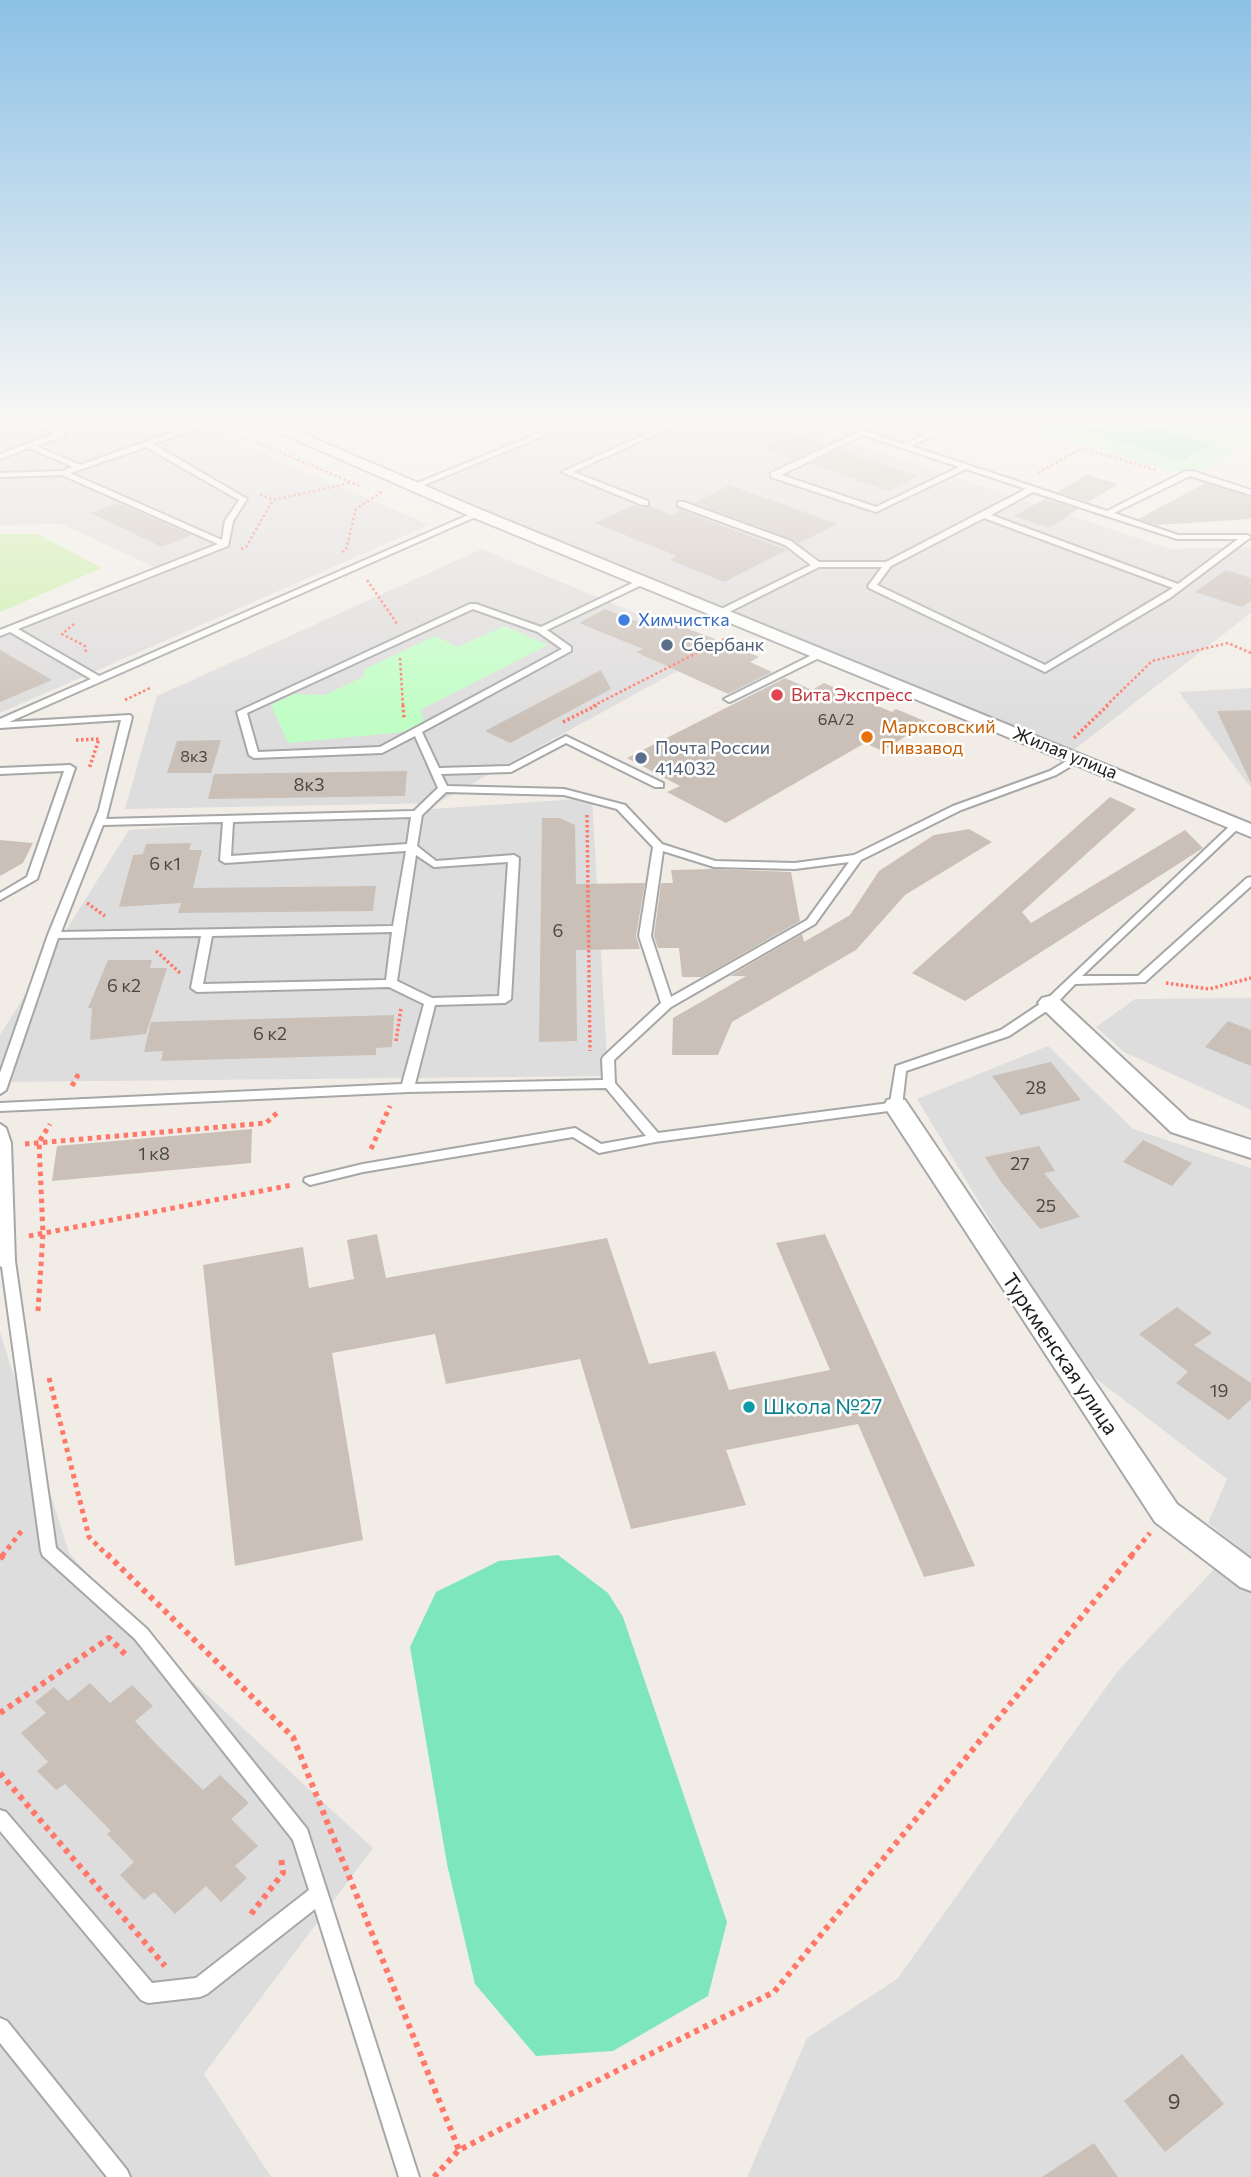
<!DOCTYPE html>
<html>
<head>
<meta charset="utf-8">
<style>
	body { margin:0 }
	canvas { display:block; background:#f1ede6 }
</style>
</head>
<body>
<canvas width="1251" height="2177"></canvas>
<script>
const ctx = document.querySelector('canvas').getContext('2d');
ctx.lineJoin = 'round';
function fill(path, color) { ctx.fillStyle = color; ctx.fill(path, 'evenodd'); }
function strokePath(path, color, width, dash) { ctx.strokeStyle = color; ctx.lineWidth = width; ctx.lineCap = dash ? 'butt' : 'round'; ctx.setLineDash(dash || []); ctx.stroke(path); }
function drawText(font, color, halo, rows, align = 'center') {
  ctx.font = font + ' Commissioner,sans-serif'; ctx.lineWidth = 5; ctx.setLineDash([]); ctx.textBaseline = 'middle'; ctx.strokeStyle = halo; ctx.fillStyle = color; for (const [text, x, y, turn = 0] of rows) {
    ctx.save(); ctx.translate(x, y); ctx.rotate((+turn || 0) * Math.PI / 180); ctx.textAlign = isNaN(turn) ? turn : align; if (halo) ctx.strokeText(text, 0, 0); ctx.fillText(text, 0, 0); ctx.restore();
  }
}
fill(new Path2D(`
	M0,420H185L429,525L0,713V637L161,570L61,524L0,525Z
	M589,420H785L1170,549L1251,547V613L1067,755L419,490Z
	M825,420H922L881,439Z
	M482,549L719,648L437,803L125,809L157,696Z
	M1251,688V788L1179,692Z
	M592,798L608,1076L0,1082V1035L129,830Z
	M1251,998V1110L1124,1052L1096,1027L1135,999Z
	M1048,1046L1133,1129L1251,1168V1557L1208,1523L1227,1479L1077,1364L917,1099Z
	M0,1332L69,1553L141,1634L373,1848L204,2074L271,2177H0Z
	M1218,1565L1251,1591V2177H747L807,2038L897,1979L1117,1672Z`), '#dedddd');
fill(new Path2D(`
	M0,534H38L102,568L0,612Z`), '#cbefa8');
fill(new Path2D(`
	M1006,420H1251V442L1206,468L1174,472Z
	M505,626L548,645L420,710L424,721L404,732L288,743L271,705L294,694L325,695L363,677L365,669L435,636L457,647Z`), '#c0fec5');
fill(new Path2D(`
	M1110,420H1133L1211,444L1181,461L1088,431Z
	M558,1555L608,1593L623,1617L727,1922L708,1996L613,2051L536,2056L475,1984L447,1864L410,1647L436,1592L499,1561Z`), '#7ee6bd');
fill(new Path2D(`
	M795,434L825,444L795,459L764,448Z
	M840,449L918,476L889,491L810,464Z
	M1087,475L1118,484L1089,502L1057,492Z
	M1205,483L1251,497V519L1157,525L1138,519Z
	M729,485L838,524L799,543L792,539L695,503Z
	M1045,499L1078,509L1049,528L1014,516Z
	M118,503L178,529L191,535L162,547L91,513Z
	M634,505L642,508L650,506L672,515L681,510L787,550L724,582L670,560L677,556L595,523Z
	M1226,570L1251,578V601L1242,607L1195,592Z
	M605,609L646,625L675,624L731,645L759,657L750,662L772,672L728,694L636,652L643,649L579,623Z
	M0,650L52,680L0,702Z
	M601,670L611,689L510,743L485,731Z
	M785,678L812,690L824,683L892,712L896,709L927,722L883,751L865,743L726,823L667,792L680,786L627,758Z
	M1251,710V783L1217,711Z
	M221,740L211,773H167L177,741Z
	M407,771L405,796L208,799L214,774Z
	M1110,797L1136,809L1022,912L1031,923L1185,830L1203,848L965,1001L912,973Z
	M542,818H560L575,825L576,884L645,883L636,936L640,949L576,950L577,1041L539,1042Z
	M969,829L992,842L905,895L856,950L732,1022L718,1055H672L673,1018L746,976H730L802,934L804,942L850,915L879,871L934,835Z
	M0,840L33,843L23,863L0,876Z
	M191,843L189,850H202L193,888L376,886L373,911L178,913L181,903L119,907L133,855L143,854L146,844Z
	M713,869L791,872L800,921L702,977H682L679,948H658L654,936L661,883H673L671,870Z
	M108,960H152L150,968H167L146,1034L90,1040L92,1008H88Z
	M394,1015L392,1047L376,1048V1055L161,1061L163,1051L144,1052L151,1022Z
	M1228,1021L1251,1030V1066L1205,1047Z
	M1051,1062L1081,1100L1021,1115L992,1076Z
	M252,1129L251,1163L52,1181L57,1146Z
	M1143,1140L1192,1163L1172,1186L1123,1162Z
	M1039,1146L1055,1171L1044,1173L1080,1217L1040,1229L1001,1182L985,1157Z
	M377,1234L386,1278L607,1238L649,1364L715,1351L729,1390L830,1370L776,1243L825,1234L975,1566L924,1577L858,1424L726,1450L746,1505L631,1529L580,1359L446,1384L435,1334L332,1353L363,1540L235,1566L203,1265L303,1247L309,1288L354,1279L347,1240Z
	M1177,1307L1212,1333L1194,1345L1251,1383V1399L1229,1420L1176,1383L1188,1372L1139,1334Z
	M90,1683L110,1703L132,1685L153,1706L135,1721L157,1745L203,1790L220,1775L249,1803L231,1819L258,1846L235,1866L247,1878L221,1902L206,1886L175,1914L154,1892L144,1900L120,1875L134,1862L107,1834L111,1831L65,1784L56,1790L37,1771L48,1762L21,1733L46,1713L35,1702L54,1687L68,1701Z
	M1182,2054L1224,2104L1165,2152L1124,2101Z
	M1094,2143L1118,2177H1042Z`), '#cac0b8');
const lane = new Path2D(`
	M0,420H11L0,424Z
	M26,420H36L64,432V436L36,446L80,465L208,420H219L153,444L247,499L233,521L228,546L18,629L99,676L475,512L482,514L9,722L130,715L132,717L106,819L414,811L438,788L415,736L382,753L254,758L249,755L237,712L470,604H476L541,627L643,578L647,581L646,583L547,630L571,647V651L422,732L439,768L509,766L566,736L663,783V787H655L566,743L511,772L441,774L447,786L564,789L625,805L662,844L715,861L795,863L854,855L953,806L1050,771L1075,756H1081V760L1056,775L961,810L861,860L815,924L671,1007L614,1060L615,1083L658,1133L890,1103L896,1066L1001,1030L1046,1000L1233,823L1237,822L1242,825L1082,976H1138L1247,878L1251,877V886L1145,982L1075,984L1054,1006L1009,1036L906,1071L902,1106L896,1110L655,1142L599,1153L573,1137L363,1172L310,1185L304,1181L305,1178L363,1164L575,1128L601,1144L646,1136L606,1088L408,1092L0,1111V1103L402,1084L424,1004L389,987L197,992L191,988L201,936L58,938L6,1090L0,1094V1073L48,935L99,810L121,720L0,728V719L91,679L10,632L0,636V630L218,544L62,475L0,477V473L62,471L73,467L29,448L0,459V454L55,434ZM146,447L239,500L225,521L222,540L70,473ZM473,609L538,632L562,649L380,747L258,752L247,713ZM446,792L564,795L617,809L653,847L639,936L661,1003L604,1056L602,1059L603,1080L415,1084L435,1005L505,1003L511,999L519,858L514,855L436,861L417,846L422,815ZM411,817L407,844L231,856L233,822ZM223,822L220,860L225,863L406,851L393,926L61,932L103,825ZM663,851L714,867L795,869L849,862L807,920L671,997L651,936ZM416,855L434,867L508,862L499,996L432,998L397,981ZM392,932L386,980L203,984L212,936Z
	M571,420H582L417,488L410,486Z
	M677,420H687L573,472L648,501V505H642L562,472Z
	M821,420H833L904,444L954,420H964L911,446L1107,511L1186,471H1192L1251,490V495L1190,476L1114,513L1178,535H1247L1251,537L1170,598L1045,672L869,588L868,586L882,567H819L723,615H717V611L811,565L785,545L678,506V502H684L791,541L819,562H886L1026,489L966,469L876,512L771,477V473L856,433ZM863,435L959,467L876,507L781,475ZM1033,492L1177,539H1238L1178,584L991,515ZM984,518L1173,588L1045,665L877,585L891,566Z
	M820,651L823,652V656L732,701L729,702L724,699Z
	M70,765L75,768L37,879L0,900V893L27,877L64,771L0,774V768Z
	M0,1124L6,1128L11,1143L15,1261L56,1548L147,1629L307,1829L419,2177H399L315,1909L207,1994L200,1997L148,2003L141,2000L0,1831V1810L6,1812L152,1983L196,1978L309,1890L293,1840L135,1639L43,1556L41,1551L2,1267L0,1266Z
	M0,2018L7,2021L127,2170L130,2177H107L0,2043Z`);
const street = new Path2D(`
	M251,420H271L484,511L1251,824V837L472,517Z
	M1050,996L1058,998L1189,1120L1251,1140V1158L1171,1132L1042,1008L1038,1003L1042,998Z
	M896,1098L905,1100L1177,1504L1251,1559V1591L1240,1587L1155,1522L884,1106L887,1100Z`);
strokePath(lane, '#a7a7a7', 4);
strokePath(street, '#a7a7a7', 4);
strokePath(new Path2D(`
	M222,434L251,440L360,486
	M1038,473L1082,448L1156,470
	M260,494L273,500L350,483
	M241,549L246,547L273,500
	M342,552L346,550L356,509L383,491
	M367,580L398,625
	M74,624L62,634L85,646L86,652
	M400,658L403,706
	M125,700L150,688
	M593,706L724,639
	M1106,706L1152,661L1228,643L1251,653`), '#ff7869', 2.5, [2.5, 2.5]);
strokePath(new Path2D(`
	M403,705L404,719
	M563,722L597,705
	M1074,738L1108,705
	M76,740L99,739L89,769
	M587,815L590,1051
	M87,903L105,916
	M156,951L180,973
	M1166,983L1209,989L1251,978
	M396,1041L401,1008
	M77,1076L79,1073`), '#ff7869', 3.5, [2.5, 2.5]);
strokePath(new Path2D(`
	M72,1086L78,1075
	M25,1144L266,1123L277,1113
	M371,1149L390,1106
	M29,1236L292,1185
	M38,1311L43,1234L39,1142L50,1124
	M49,1378L89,1537L108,1556
	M2,1556L23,1529
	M1131,1556L1150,1533`), '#ff7869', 5, [4.5, 4.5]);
strokePath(new Path2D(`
	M107,1554L293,1737L459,2150
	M0,1559L4,1554
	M0,1713L109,1638L127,1656
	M0,1773L165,1966
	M251,1914L283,1873L281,1857
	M434,2177L459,2150L774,1992L1133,1554`), '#ff7869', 6, [5, 5]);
fill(lane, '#fff');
fill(street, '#fff');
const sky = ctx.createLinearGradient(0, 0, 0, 725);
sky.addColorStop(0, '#8cc1e6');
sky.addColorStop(0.58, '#f9f7f4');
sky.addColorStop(1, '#f9f7f400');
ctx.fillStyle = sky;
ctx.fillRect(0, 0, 1251, 725);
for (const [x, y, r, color] of [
	[624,620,7,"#3f7fe0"],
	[667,645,7,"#5c6f8a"],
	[777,695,7,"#e0444e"],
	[867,737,7,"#e8710a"],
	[641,758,7,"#5c6f8a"],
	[749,1407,7,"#0f9aa8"]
]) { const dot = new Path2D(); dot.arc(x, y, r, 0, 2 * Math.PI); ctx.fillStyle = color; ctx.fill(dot); strokePath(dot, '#fff', 2.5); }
drawText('16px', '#4a4846', null, [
	["6А/2",836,720],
	["8к3",194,757]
]);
drawText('18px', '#366cbe', '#fff', [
	["Химчистка",638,620]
], 'left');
drawText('18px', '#4e5e75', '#fff', [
	["Сбербанк",681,645],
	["Почта России",655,748],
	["414032",655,769]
], 'left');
drawText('18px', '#be3a42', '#fff', [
	["Вита Экспресс",791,695]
], 'left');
drawText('18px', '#c56008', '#fff', [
	["Марксовский",881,727],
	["Пивзавод",881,748]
], 'left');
drawText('18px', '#202020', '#fff', [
	["Жилая улица",1065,753,22]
]);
drawText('18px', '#4a4846', null, [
	["8к3",309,785],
	["6 к1",165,864],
	["6",558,931],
	["6 к2",124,986],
	["6 к2",270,1034],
	["28",1036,1088],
	["1 к8",154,1154],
	["27",1020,1164],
	["25",1046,1206],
	["19",1219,1391]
]);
drawText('21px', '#202020', '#fff', [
	["Туркменская улица",1060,1354,56]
]);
drawText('21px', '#0d838f', '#fff', [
	["Школа №27",763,1407]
], 'left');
drawText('21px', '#4a4846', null, [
	["9",1174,2102]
]);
</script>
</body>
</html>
